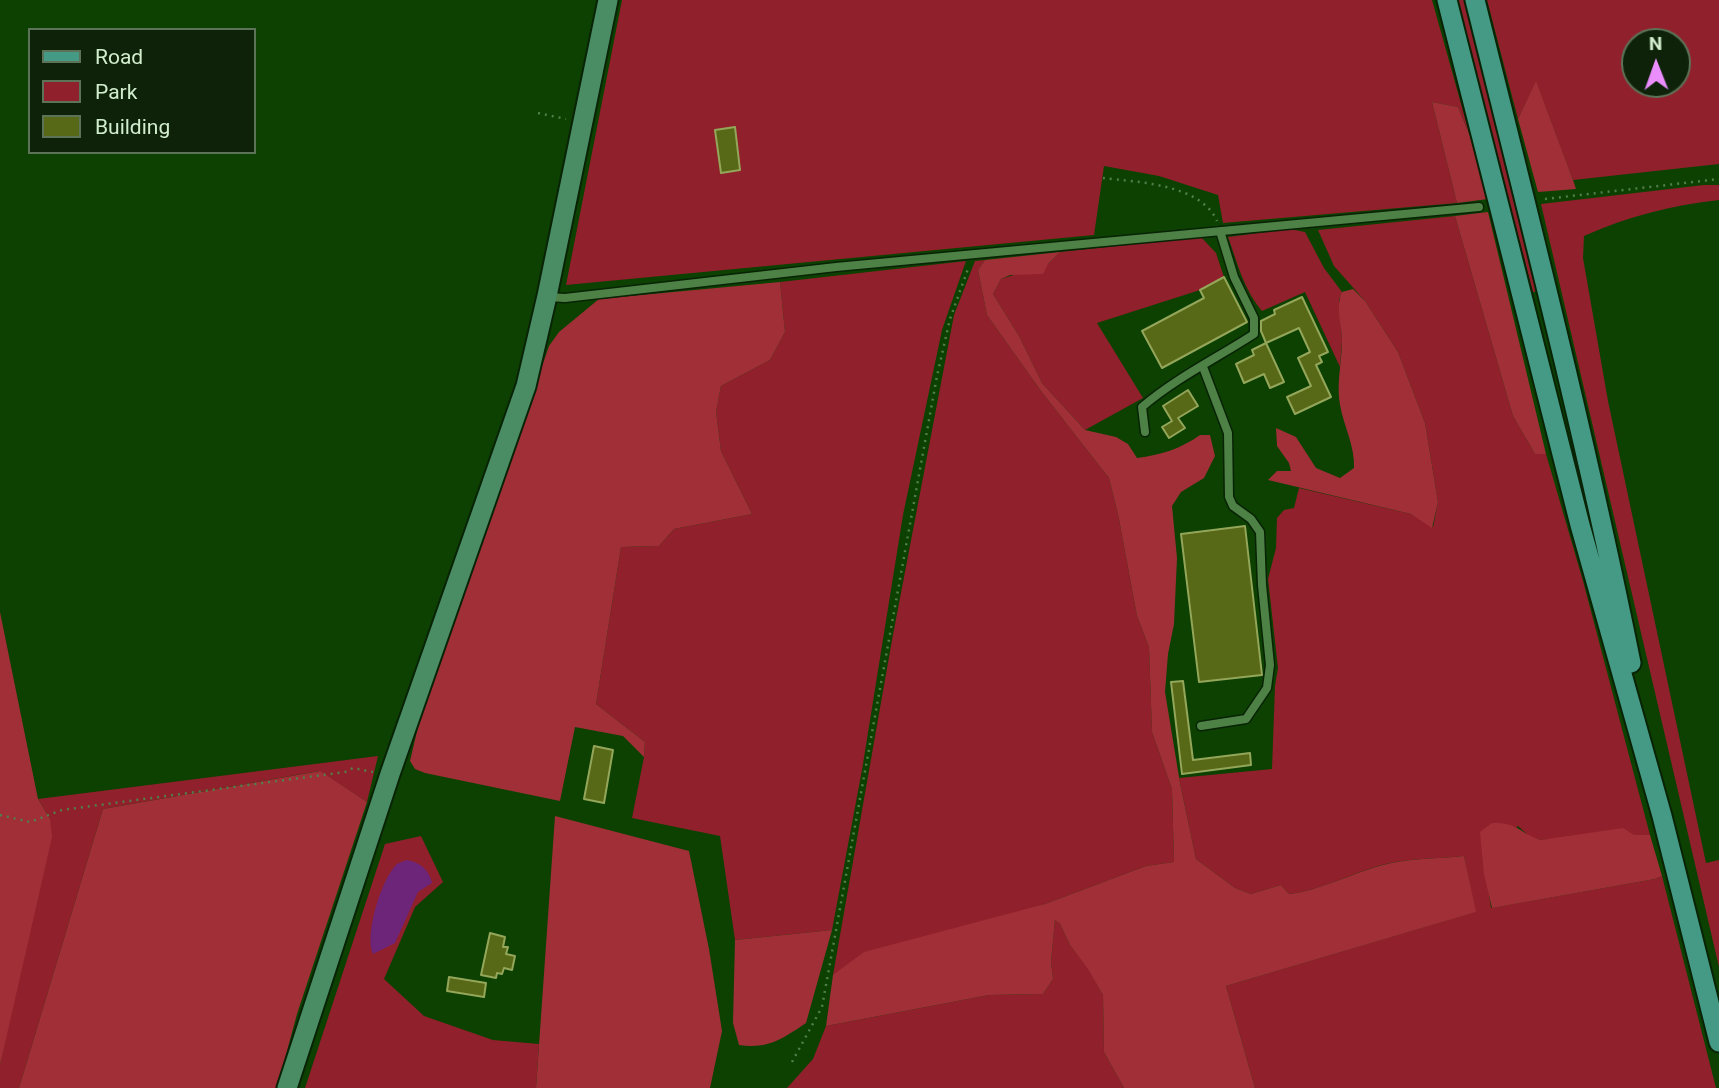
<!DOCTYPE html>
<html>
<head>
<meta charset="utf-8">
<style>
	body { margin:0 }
	#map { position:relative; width:1719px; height:1088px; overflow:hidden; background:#0c4102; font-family:Roboto,sans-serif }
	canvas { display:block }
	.legend { position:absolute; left:28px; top:28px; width:228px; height:126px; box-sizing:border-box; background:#0d2209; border:2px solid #5c7357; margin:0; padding:9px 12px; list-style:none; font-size:21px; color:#d2edcd }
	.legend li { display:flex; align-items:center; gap:14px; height:35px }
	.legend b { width:35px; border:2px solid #5c7357 }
	.north { position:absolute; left:1621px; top:28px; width:70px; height:70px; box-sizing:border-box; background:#0d2209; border:2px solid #5c7357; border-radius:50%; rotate:359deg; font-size:19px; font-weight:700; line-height:28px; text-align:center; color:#d2edcd }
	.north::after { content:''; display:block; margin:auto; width:24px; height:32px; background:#ea8dfd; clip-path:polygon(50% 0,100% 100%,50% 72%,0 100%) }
</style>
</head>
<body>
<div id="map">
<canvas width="1719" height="1088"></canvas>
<ul class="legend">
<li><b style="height:9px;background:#459a85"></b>Road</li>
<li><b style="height:19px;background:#90202b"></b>Park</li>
<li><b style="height:19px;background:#576817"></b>Building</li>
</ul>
<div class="north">N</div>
</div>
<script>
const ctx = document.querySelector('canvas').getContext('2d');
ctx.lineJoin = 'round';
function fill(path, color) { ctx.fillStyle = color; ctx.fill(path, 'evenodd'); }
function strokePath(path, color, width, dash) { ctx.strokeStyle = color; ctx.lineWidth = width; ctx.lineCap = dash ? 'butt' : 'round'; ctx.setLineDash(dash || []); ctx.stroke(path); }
fill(new Path2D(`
	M622,0H1432L1470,136L1458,107L1432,102L1457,203L1223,223L1218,195L1159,176L1104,166L1094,235L566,285Z
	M1455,0H1465L1539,291L1533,292Z
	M1487,0H1719V164L1573,180L1536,82L1518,119ZM1635,42H1677V84H1635Z
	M1704,185H1719V200C1673,205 1626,217 1584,236L1583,258L1608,401L1706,863L1719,860V967L1541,204Z
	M1455,216L1513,416L1535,454H1546L1583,581L1650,835L1541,840L1530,837L1518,826L1484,860L1491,908L1655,879L1662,876L1716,1088H1255L1226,986L1475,912L1464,856C1437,859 1408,858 1382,865C1352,873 1319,891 1289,894L1281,885L1251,894L1235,888L1196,859L1179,778L1272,769L1275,686L1278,668L1268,579L1276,548L1277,518L1284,510L1294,508L1299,488L1411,514L1433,527L1438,502L1425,423L1398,352L1365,301L1334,266L1318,230Z
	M1290,229L1305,232L1324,268L1342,292L1339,300L1342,340L1340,367L1305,292L1262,311C1243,288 1238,264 1228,237Z
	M1201,237L1216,253L1224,277L1200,290L1097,323L1143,398L1085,430L1042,383L1019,336L993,294L1001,279L1048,264L1060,252Z
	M985,260L978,270L987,315L1041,391L1109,478L1118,514L1137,616L1149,647L1152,732L1172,789L1174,862L1146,866L1045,904L833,975L892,640L954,315L975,261Z
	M966,261L942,330L903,515L862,770L832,930L735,940L720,836L632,818L644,757L645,742L596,704L621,547L659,546L674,529L752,514L721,451L716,412L721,386L770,360L785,332L780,282Z
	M378,756L367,802L319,771L103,809L19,1088H0V1065L50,819L38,799Z
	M421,836L443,882L415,907L384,979L424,1016L493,1040L539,1044L536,1088H305L385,844Z
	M1055,920L1060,924L1070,945L1088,968L1103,995L1104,1052L1124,1088H787L813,1059L826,1026L989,995L1043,994L1053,979L1051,962Z`), '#90202b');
fill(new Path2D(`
	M1536,81L1573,180L1576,189L1538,192L1518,119Z
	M1432,102L1458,107L1470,136L1488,199L1457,203Z
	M1488,212L1546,454H1535L1513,416L1455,216Z
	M1060,252L1048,264L1043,274L1010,275L1001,279L993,294L1019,336L1042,383L1085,430L1116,437L1128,444L1137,458C1161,455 1180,449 1200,435H1210L1215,456L1204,478L1181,492L1172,506L1177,558L1174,624L1168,654L1165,692L1180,783L1196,859L1235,888L1251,894L1281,885L1289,894C1319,891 1352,873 1383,865C1409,858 1437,859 1464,856L1476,912L1226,986L1255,1088H1124L1104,1052L1103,995L1088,969L1070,945L1060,924L1055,920L1051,962L1053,979L1043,994L989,995L826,1026L833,975L864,952L1045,904L1146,866L1174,862L1172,789L1152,732L1149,647L1137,616L1118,514L1109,478L1041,391L987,315L978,270L985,260Z
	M780,282L785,332L770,360L721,386L716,412L721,451L752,514L674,529L659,546L621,547L596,704L645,742L644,757L623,736L575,727L560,801L425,773L415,769L410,761L418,727L549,346L559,332L599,299Z
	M1353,289L1365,301L1398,352L1425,423L1438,502L1432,528L1411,514L1268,480L1277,471H1291L1289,463L1277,446L1276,428L1296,437L1316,468L1340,478L1354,468C1355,446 1344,427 1340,405C1336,384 1342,362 1342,340C1342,325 1335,307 1342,292Z
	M0,612L38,799L50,819L52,837L0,1065Z
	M320,771L367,802L297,1014L277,1088H19L103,809Z
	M555,816L689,851L709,949L722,1031L710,1088H536Z
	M1492,823C1518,822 1519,833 1541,840L1623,828L1634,835H1650L1662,876L1655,879L1492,908L1484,874L1480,832Z
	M832,930L806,1023C782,1039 769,1049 739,1045L733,1023L735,940Z`), '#a12f38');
fill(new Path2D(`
	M407,860C419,862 429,869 432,883L418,892L395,943L373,954C364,936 381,879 397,864C397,864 406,860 407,860Z`), '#6c2579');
const building = new Path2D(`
	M735,127L740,170L721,173L715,130Z
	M1224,277L1247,322L1162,368L1142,331L1204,298L1200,290Z
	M1302,297L1328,352L1319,356L1322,362L1316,365L1331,397L1295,414L1287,397L1311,386L1298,358L1310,352L1299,328L1266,343L1261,331V321L1275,314L1274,310Z
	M1266,343L1284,382L1270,388L1264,374L1244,383L1236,364L1254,355L1252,350Z
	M1188,390L1198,406L1178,418L1185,428L1169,438L1162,427L1172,421L1163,406Z
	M1245,526L1262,675L1199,682L1181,534Z
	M1183,681L1193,760L1250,753L1251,765L1182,774L1171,682Z
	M594,746L613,750L604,803L584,799Z
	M490,933L505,937L503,947H508L506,954L515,956L512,970L504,968L502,974L497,973L496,978L481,975Z
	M449,977L486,983L484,997L447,991Z`);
fill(building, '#576817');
strokePath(building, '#93a659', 2);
const service = new Path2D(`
	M548,297L565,298L836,267L1479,207
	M1145,432L1142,407C1176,378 1217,358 1254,334V318L1234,277L1220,231
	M1201,726L1246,719L1267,688L1270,665L1262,585L1260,532L1251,519L1233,506L1229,497L1228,433L1203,367`);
const secondary = new Path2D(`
	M287,1088L390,774L526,386L547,296L608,0`);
const primary = new Path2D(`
	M1447,0L1580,525L1662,816L1719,1042
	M1475,0C1530,221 1586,440 1631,663`);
strokePath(service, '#082305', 11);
strokePath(secondary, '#082305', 23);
strokePath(primary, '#082305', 23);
strokePath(new Path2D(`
	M538,113L566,119
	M1103,178C1137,182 1201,184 1217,221
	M1545,199L1719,179
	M0,815L30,822L62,810L345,772L353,768L373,772
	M792,1062L822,1007L937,376L950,319L969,266`), '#527e4a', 2.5, [2, 5]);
strokePath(service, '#4e8145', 8);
strokePath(secondary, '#4a8d65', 19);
strokePath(primary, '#459a85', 19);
</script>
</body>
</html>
